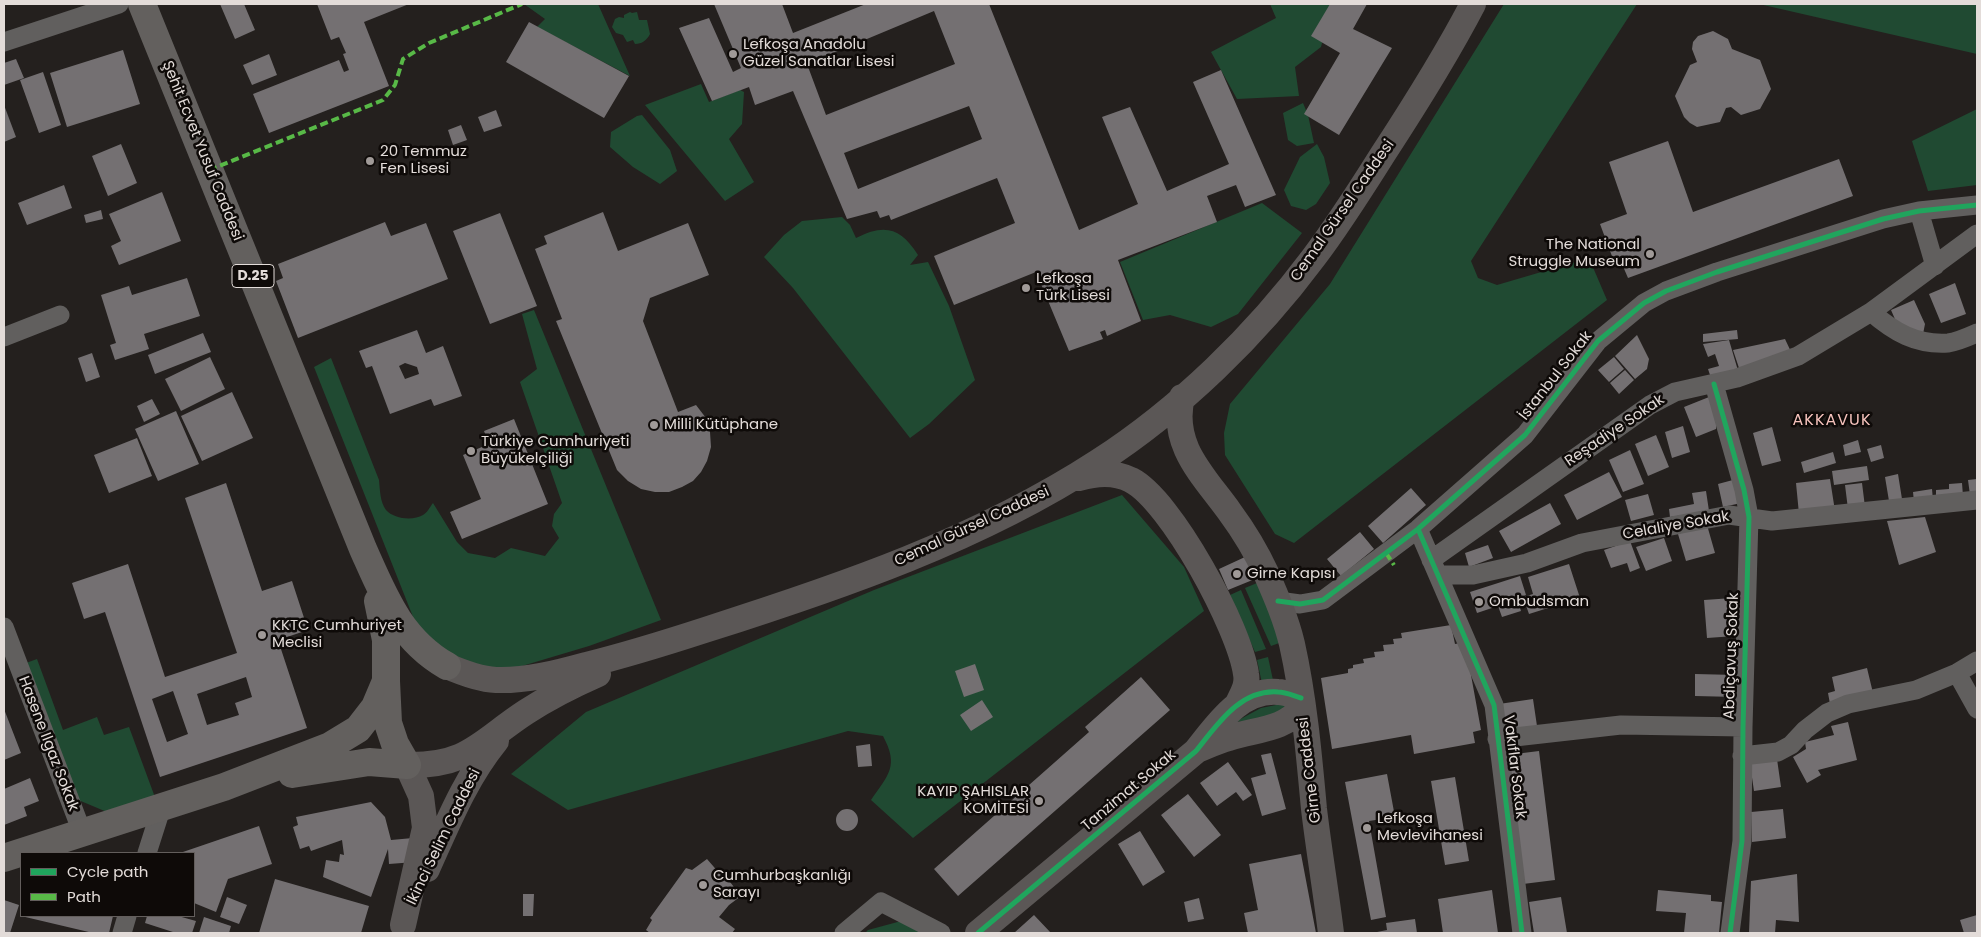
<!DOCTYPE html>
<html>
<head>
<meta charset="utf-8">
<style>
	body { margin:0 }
	#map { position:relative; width:1981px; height:937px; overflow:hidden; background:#24201e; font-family:Poppins,sans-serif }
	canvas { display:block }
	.frame { position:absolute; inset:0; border:5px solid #e3dcd9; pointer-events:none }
	.legend { position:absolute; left:20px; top:852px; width:175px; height:65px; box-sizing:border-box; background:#0e0a08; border:1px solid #635e5c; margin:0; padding:6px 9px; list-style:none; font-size:15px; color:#e3dcd9 }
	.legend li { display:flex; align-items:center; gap:10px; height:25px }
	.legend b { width:25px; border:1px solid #635e5c }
</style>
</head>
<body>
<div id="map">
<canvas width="1981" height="937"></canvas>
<div class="frame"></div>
<ul class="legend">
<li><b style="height:6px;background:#20a55d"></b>Cycle path</li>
<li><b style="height:6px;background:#58b947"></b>Path</li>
</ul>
</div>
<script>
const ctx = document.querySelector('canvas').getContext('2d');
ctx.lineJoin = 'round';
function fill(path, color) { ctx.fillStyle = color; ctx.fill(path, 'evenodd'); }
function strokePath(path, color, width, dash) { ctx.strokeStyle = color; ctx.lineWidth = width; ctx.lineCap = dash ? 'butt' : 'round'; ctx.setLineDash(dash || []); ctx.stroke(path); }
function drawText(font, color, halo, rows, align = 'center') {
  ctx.font = font + ' Poppins,sans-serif'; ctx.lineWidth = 5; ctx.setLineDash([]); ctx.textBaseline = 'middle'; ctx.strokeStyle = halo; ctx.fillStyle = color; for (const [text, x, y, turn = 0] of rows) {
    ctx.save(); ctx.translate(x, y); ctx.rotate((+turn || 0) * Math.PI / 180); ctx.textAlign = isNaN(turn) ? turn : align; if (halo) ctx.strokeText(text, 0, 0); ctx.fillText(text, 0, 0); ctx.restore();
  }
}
fill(new Path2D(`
	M524,4H598L630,76L537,27L545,19Z
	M1270,4H1332L1321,47L1295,67L1299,96L1237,99L1211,52L1276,18Z
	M1504,4H1637L1471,261L1478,278L1497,285L1589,258L1607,300L1294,543L1275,534L1225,455L1224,433L1230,404L1330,284Z
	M1759,4H1977V54Z
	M630,12L632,13L637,12L639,20H647L650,34C647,40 642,44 635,44L633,40L627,42L623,35L616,33L612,27L615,19L619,17L624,18V15Z
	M701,84L709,102L740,90L744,92L742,124L729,139L754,182L725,201L645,105Z
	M1303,103L1308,115L1314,143L1297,146L1288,140L1283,113Z
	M1977,109V185L1928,191L1912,141Z
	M642,115L670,150L677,171L660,184L633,167L610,147L611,132L637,116Z
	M1317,144L1324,157L1330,183L1316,204L1306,210L1291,206L1284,190L1300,157Z
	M1262,203L1302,233L1238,314L1211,327L1170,315L1143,320L1120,262Z
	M842,217L850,225L856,238C885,223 901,228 918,255L910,265L928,262L949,306L975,380L929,424L910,438L793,288L764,257L784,235L802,221Z
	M534,310L661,620L589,646L512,669L468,665L421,637L314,367L331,358L379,480C380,490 380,502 386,510C394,519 413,521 423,515C427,513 430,507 433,503L457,542L468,553L495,558L511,548L545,556L559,538L552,526L554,514L562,503L520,382L537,369L522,314Z
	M1122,495L1184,567L1204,611L913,838L871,800C889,774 899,766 883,736L848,731L568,810L511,774L586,712L874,590Z
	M1257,583L1282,642L1271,646L1245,588Z
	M1241,590L1266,649L1255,652L1230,595Z
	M1268,657L1276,694L1263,688L1257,660Z
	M37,659L63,730L97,717L104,735L129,727L156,800L114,815L76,799L26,663Z
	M1281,704L1295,708L1297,716L1235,722L1261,708Z
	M905,920L921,933H865L868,930Z`), '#204a32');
fill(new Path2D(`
	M220,4H244L255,30L235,39Z
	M317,4H409L364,22L389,86L269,133L253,94L339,60L344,72L349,70L343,54L346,53L339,37L331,40Z
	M714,4H782L793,33L866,4H989L1079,230L1138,204L1102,117L1130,107L1167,191L1229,164L1193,82L1221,70L1276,195L1245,207L1236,185L1207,196L1217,222L1118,260L1141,321L1107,336L1105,330L1100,332L1103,339L1069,351L1036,272L954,305L934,256L1015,223L997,178L891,220L889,215L880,218L877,211L847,219L793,91L755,105L749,87L712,101L679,28L709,18L733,72L741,68ZM934,11L955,64L826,115L807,64ZM969,106L982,139L858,189L844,153Z
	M1330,4H1367L1353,29L1392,48L1339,135L1304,114L1340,53L1311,36Z
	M529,22L629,76L604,118L506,62Z
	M1713,31L1728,39L1732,49L1760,60L1771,89L1760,109L1741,115L1731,107L1726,108L1720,122L1697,127L1690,123L1684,117L1675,96L1690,65L1697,62L1692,49L1693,42L1698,36Z
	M123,50L140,104L67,127L50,73Z
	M269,54L277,75L252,85L243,65Z
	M16,59L24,78L4,85V63Z
	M43,72L61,125L39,133L20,80Z
	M4,105L16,137L4,142Z
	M496,110L502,126L484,132L478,117Z
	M461,125L467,140L453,145L448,130Z
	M1668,141L1693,212L1839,159L1853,196L1628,278L1622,264L1616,267L1600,224L1627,214L1609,162Z
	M121,144L137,183L108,196L92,156Z
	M64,185L72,208L27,225L18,203Z
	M162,192L181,241L119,265L111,246L121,241L109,214Z
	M101,210L103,219L86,223L84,215Z
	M603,212L618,251L688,223L709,275L650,298L643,321L678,412L696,405L706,418L710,432L711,447L707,461L701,472L693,481L682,487L669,492H655L641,489L628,481L617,470L556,321L562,319L535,249L547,244L544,236Z
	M500,213L537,306L490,324L453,231Z
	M385,222L391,236L426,223L448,279L298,338L276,281L283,278L278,264Z
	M187,278L200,316L144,334L149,349L115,360L110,345L116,343L101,295L129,286L132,295Z
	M1955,283L1966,314L1941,323L1929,294Z
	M1914,300L1925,324L1922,339L1901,333L1891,310Z
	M417,330L426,353L443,346L462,396L434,406L431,399L390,414L372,366L366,368L359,351ZM405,363L417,367L419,374L405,379L399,366Z
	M1737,330L1738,339L1703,342V334Z
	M203,333L211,352L155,374L148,355Z
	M1637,335L1649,359L1647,369L1635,379L1615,356Z
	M1785,339L1793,356L1741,374L1733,350Z
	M1729,340L1739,374L1712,381L1708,369L1719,366L1715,354L1708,357L1703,344Z
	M92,353L100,377L86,382L78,358Z
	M210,357L225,389L181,411L165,379Z
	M1614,357L1624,369L1609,382L1598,370Z
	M1625,370L1634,380L1619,394L1610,383Z
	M232,392L253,438L202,461L181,416Z
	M1709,397L1717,415L1716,429L1696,437L1684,407Z
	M152,399L160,414L144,422L137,406Z
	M176,411L199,464L158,481L135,429Z
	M514,419L548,504L462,539L450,512L481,499L463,455L489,444L484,431Z
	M1683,426L1690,452L1672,458L1665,432Z
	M1772,427L1781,461L1762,466L1753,433Z
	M1656,435L1669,467L1648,476L1635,444Z
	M137,438L152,476L109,493L94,455Z
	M1858,440L1861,452L1845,456L1843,445Z
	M1881,445L1884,458L1871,462L1867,449Z
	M1630,450L1644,484L1623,492L1609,460Z
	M1833,452L1836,463L1804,473L1801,462Z
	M1867,466L1869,480L1834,485L1832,471Z
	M1609,472L1622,497L1577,520L1564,495Z
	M1898,474L1902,499L1889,501L1885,477Z
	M1744,477L1750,501L1723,507L1718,484Z
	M1830,479L1835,511L1799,514L1796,483Z
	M1977,479V494L1970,495L1968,480Z
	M226,483L262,591L292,581L308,630L278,640L307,728L160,777L105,612L84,619L72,583L128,564L165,677L237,653L185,498ZM246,677L252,697L235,703L239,715L207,725L197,694ZM173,691L188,734L167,742L152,699Z
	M1862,483L1865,507L1848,509L1845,485Z
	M1962,483L1963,496L1936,499V490L1949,489V484Z
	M1411,488L1426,505L1383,543L1368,526Z
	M1932,489L1933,500L1914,502L1913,492Z
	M1706,491L1709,511L1670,517L1669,509L1694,504L1692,493Z
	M1648,494L1654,515L1631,521L1625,500Z
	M1550,503L1561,524L1511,552L1499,531Z
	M1925,517L1936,552L1899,565L1887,521Z
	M1707,525L1715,553L1686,561L1678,534Z
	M1360,532L1374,549L1341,576L1327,559Z
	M1664,538L1672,561L1646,571L1636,547Z
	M1630,541L1640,568L1630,572L1627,563L1611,568L1604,550Z
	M1488,545L1493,558L1469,567L1465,553Z
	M1245,557L1255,579L1228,590L1219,569Z
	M1569,564L1580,598L1529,614L1523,597L1533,594L1528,577Z
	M1520,576L1526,595L1517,598L1521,611L1502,617L1498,606L1477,613L1470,592Z
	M1733,598L1735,636L1707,638L1704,600Z
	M1451,625L1455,644L1465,642L1481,730L1473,732L1475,743L1414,754L1411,735L1332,749L1321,678L1348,673V669L1353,668V665L1364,663L1363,659L1375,657L1374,652L1384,651L1383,645L1394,644L1393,639L1402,638L1401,633Z
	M975,664L984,690L964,697L955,671Z
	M1867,668L1873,693L1830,704L1828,693L1835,691L1832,677Z
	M1695,674L1736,675V697L1695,696Z
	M1141,677L1170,710L958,896L934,869L1089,732L1085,727Z
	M1533,699L1537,726L1503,731L1499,704Z
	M982,700L993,717L971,731L960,715Z
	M4,709L21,753L4,760Z
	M1848,722L1857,760L1818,770L1821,775L1807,783L1793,757L1806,749L1805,742L1834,735L1831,726Z
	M870,744L872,766L858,767L856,746Z
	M1539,751L1555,880L1523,884L1507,755Z
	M1271,753L1286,809L1262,816L1251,778L1266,774L1261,755Z
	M1777,759L1781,787L1754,791L1750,764Z
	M1228,762L1252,795L1243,801L1236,792L1217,806L1200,783Z
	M1387,774L1395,817L1369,821L1386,917L1371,920L1345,782Z
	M1455,777L1469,861L1445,865L1431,781Z
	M30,778L39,801L24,807L27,816L4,825V789Z
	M1188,794L1221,835L1194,857L1161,815Z
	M371,802L385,817L391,840L413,838L415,862L389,864L388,849L371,897L323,877L326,860L339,862L340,854L344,855L342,840L311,851L309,846L300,849L293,827L298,825L296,817Z
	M1783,809L1786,838L1752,842L1751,812Z
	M836 820a11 11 0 1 1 22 0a11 11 0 1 1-22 0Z
	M259,826L272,864L228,879L216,912L194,903V853H180Z
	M1140,831L1165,872L1143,886L1118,844Z
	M1301,854L1316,933H1248L1244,913L1258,910L1249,864Z
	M707,859L720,874L723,873L741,896L729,905L719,917L735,929L732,933H650L646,930L652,920L650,918L686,868L692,870Z
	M1797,874L1799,922L1776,920L1775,933H1749L1751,881Z
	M275,879L369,906L361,933H259Z
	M1492,890L1498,933H1443L1438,899Z
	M1658,890L1711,895V901L1722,902L1719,933H1684L1686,913L1656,911Z
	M523,894H534L533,916H523Z
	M227,897L247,905L239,924L220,917Z
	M1561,897L1567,933H1534L1529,902Z
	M1199,898L1204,919L1188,922L1184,902Z
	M4,900L19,905L10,933H4Z
	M1034,915L1051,933H1014Z
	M1977,915V933H1964L1960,920Z
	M21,916H113L109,933H93Z
	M147,916H178L196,921L192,933H176L145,923Z
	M204,917L231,926L229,933H199Z
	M1415,919L1417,933H1372L1387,930L1386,923Z`), '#747072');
strokePath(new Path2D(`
	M4,42L119,4
	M1919,211L1935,266
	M1871,312C1894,332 1916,345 1948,343C1957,342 1968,337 1977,333
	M4,337L60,315
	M1714,384L1744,490L1749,517L1743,727L1742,841L1730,933
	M1418,529L1494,705L1522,933
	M1431,560L1650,405L1675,392L1737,378L1798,356L1871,312L1977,234
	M1438,575H1473L1527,563L1582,543L1729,515L1772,521L1977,500
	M1278,601L1300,604L1323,600L1418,529L1525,435L1598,341L1644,303L1666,291L1717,272L1883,219L1919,211L1977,205
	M4,627L82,832
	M1957,673L1977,709
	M1497,739L1621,725L1743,727
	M1742,756L1778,752L1791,745L1805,730L1827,713L1848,704L1916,690L1957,673L1977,661
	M147,853L162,806
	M122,933L127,916
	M844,933L881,902L941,933`), '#615f5e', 19);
strokePath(new Path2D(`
	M1182,397C1170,445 1203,475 1229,511C1243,530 1256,551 1266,573C1276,596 1286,619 1292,644C1304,698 1309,754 1314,809C1319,851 1326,892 1331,933
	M1079,478C1096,473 1114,471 1131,480C1171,500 1240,629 1246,674C1248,685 1243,693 1238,703
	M447,666C463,673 479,679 496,680C526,681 557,673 586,665C626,655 665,643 705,630C840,587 978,540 1098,462C1180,409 1256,335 1314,257C1339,224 1361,189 1383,154C1415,105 1446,56 1473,4
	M1197,750C1207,746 1218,741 1229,738C1255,729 1284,731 1302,707
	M427,869C447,825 465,779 496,741
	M403,925L425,828L421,796L407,765C469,766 480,742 526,712C549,697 573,685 598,674
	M978,933L1196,751C1217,725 1240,689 1278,692C1286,692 1294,696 1301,698`), '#5b5756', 26);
strokePath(new Path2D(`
	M142,4L363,549C384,596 400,639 447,666
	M378,601L386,640V681L388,723L395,744L407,765
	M292,774L369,762L407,765
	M4,858L224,787L330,746L358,729L375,707L386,681`), '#63605e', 28);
strokePath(new Path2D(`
	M209,170L383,100L395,85L403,59L429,43L522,4
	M1386,553L1394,565`), '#58b947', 4, [8, 4]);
strokePath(new Path2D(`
	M1714,384L1744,490L1749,517L1743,727L1742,841L1730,933
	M1418,529L1494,705L1522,933
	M1278,601L1300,604L1323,600L1418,529L1525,435L1598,341L1644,303L1666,291L1717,272L1883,219L1919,211L1977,205
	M978,933L1196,751C1217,725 1240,689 1278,692C1286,692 1294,696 1301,698`), '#20a55d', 5);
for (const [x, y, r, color] of [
	[733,54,5,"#a09a98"],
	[370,161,5,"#a09a98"],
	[1650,254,5,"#a09a98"],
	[1026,288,5,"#a09a98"],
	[654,425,5,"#a09a98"],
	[471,451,5,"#a09a98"],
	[1237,574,5,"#a09a98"],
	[1479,602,5,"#a09a98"],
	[262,635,5,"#a09a98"],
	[1039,801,5,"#a09a98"],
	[1367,828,5,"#a09a98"],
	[703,885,5,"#a09a98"]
]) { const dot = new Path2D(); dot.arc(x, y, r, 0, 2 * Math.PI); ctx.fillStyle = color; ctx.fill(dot); strokePath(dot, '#0e0a08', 2); }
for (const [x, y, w] of [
	[253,276,42]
]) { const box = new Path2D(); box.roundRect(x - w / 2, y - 11.5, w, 23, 4); ctx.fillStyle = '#0e0a08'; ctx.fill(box); strokePath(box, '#e3dcd9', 1); }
drawText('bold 14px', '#e3dcd9', null, [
	["D.25",253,276]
]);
drawText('15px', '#e3dcd9', '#0e0a08', [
	["Lefkoşa Anadolu",743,45],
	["Güzel Sanatlar Lisesi",743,62],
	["20 Temmuz",380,152],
	["Fen Lisesi",380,169],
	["The National",1640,245,"right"],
	["Struggle Museum",1640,262,"right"],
	["Lefkoşa",1036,279],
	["Türk Lisesi",1036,296],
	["Milli Kütüphane",664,425],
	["Türkiye Cumhuriyeti",481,442],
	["Büyükelçiliği",481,459],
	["Girne Kapısı",1247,574],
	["Ombudsman",1489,602],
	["KKTC Cumhuriyet",272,626],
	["Meclisi",272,643],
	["KAYIP ŞAHISLAR",1029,792,"right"],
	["KOMİTESİ",1029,809,"right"],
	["Lefkoşa",1377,819],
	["Mevlevihanesi",1377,836],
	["Cumhurbaşkanlığı",713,876],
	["Sarayı",713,893]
], 'left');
drawText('15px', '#e3dcd9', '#0e0a08', [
	["Şehit Ecvet Yusuf Caddesi",202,151,68],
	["Cemal Gürsel Caddesi",1343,211,-55],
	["İstanbul Sokak",1556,376,-52],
	["Reşadiye Sokak",1615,431,-34],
	["Celaliye Sokak",1676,526,-10],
	["Cemal Gürsel Caddesi",972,527,-25],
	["Abdiçavuş Sokak",1732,656,-88],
	["Hasene Ilgaz Sokak",48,744,69],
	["Vakıflar Sokak",1514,767,83],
	["Girne Caddesi",1310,770,-97],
	["Tanzimat Sokak",1129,791,-40],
	["İkinci Selim Caddesi",444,837,-64]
]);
ctx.letterSpacing = '1px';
drawText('16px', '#f5c2bc', '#0e0a08', [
	["AKKAVUK",1832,421]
]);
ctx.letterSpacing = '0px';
</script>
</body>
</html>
